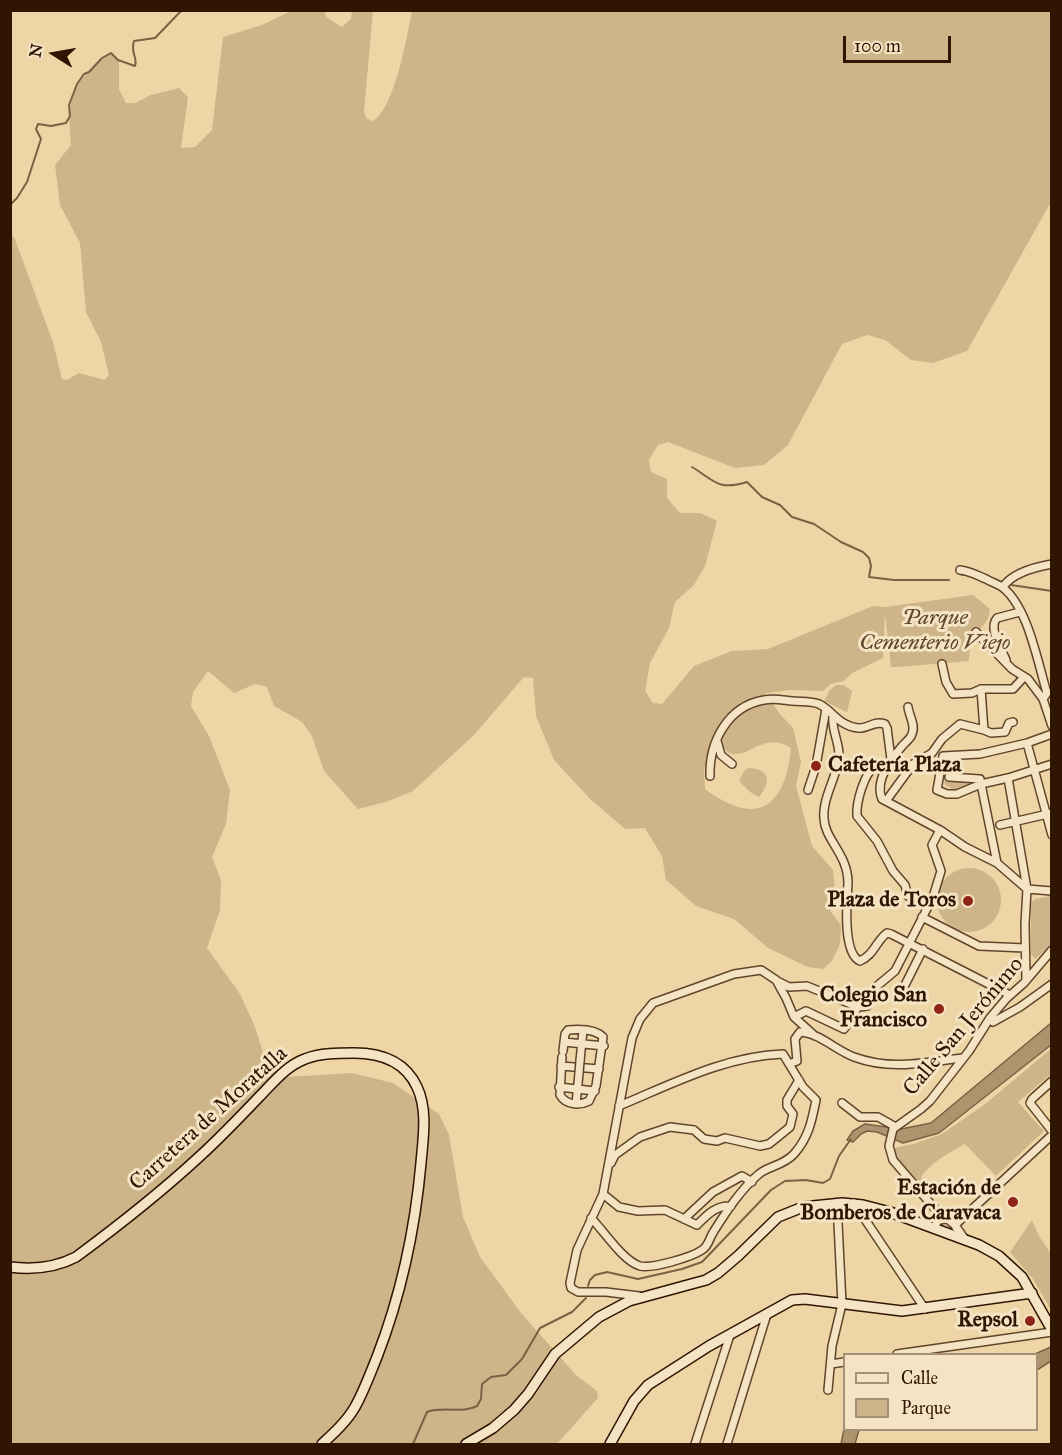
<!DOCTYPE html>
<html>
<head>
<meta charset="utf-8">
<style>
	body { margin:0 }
	#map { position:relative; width:1062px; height:1455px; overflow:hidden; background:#eed5a5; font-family:"IM FELL Great Primer",serif }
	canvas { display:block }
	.frame { position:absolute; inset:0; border:12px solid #301502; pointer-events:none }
	.legend { position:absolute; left:843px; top:1353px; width:195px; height:78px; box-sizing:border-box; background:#f4e4c4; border:2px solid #a69176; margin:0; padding:8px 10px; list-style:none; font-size:18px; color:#301502 }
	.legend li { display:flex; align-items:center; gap:12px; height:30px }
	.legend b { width:30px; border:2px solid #a69176 }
	.north { position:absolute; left:24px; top:24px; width:60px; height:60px; -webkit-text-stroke:4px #f4e4c4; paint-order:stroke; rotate:281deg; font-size:16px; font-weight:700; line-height:24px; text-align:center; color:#301502 }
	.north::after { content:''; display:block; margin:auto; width:21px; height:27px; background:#301502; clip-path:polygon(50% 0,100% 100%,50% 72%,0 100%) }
	.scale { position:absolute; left:843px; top:36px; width:108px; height:27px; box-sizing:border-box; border:3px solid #301502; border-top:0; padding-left:8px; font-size:18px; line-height:21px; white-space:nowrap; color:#301502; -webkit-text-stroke:4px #f4e4c4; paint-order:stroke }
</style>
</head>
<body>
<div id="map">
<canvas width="1062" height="1455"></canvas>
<div class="frame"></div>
<ul class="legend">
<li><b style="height:8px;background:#f4e4c4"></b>Calle</li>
<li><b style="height:16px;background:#ceb489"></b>Parque</li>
</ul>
<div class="north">N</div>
<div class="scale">100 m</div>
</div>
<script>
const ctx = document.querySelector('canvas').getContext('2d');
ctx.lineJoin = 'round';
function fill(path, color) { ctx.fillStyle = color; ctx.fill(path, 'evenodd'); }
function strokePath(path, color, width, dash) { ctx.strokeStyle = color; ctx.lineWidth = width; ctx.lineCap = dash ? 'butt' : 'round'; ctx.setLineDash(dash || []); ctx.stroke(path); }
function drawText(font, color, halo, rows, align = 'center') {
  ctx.font = font + ' "IM FELL Great Primer",serif'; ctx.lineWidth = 6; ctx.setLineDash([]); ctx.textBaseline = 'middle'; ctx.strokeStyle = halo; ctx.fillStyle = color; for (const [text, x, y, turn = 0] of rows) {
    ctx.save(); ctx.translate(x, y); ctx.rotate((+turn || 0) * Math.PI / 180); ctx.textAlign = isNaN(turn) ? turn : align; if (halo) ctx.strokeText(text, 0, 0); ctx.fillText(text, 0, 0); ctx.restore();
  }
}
fill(new Path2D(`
	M291,11H325L326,17L342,27L351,19L352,11H373L364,112L367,119L373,121C395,108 407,35 412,11H1051V202L967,351L933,363L911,360L885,340L867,335L842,344L788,445L764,465L735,468L668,442L658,445L649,460L651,472L667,479V498L680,513H700L717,521L705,566L694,585L675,602L669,628L650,663L645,691L653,703L662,704L694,666L732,651L768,649L873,606L885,607L973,595L990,609C989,623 981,629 970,636L969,661L898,667H891L885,613L883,658L852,673L844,681L831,684L823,691L789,690L766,693L764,696V700L773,704L779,713L793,728L801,762L796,786L812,846L833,870L835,891L829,900L831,912L841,925L840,944L832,961L823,969L808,967L768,948L734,919L696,906L666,880L662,856L645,828L625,829L590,799L554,760L536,716L533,678L524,677L474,735L413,791L386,802L358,809L324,771L312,736L302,722L274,706L267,687L255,684L234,693L208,671L193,692L191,706L209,736L230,790L226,824L212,857L221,880L220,910L207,948L240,994L255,1027L265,1059L287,1077L352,1073L393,1083L439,1114L449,1135L463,1217L480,1257L521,1313L576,1375L597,1391L598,1398L557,1444H11V237H14L53,342L62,379L67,380L79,373L105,380L109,375L101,342L86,312L80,243L60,205L55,165L71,145C69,118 66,89 90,71C98,65 101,57 111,53L119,60V89L126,103H135L151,95L179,88L188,97L181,148L195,147L212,130L223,37L262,25ZM717,739C721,743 724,750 729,753C748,761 762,730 791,748C785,809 756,827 705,789L704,769Z
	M836,685H844L852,691L847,712L824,701L829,691Z
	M748,768C771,769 771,782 759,797L750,792L739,781L744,771Z
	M944,779L973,780V785L956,791L945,785Z
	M937 900a32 32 0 1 1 64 0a32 32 0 1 1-64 0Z
	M1051,896V942L1049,947L1035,959L1031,954V903L1035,899Z
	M1051,1049V1074L1018,1102L1044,1131L996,1176L965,1144C949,1153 932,1161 921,1177L928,1191C916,1178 898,1165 894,1148L914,1144L942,1134L985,1104Z
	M1032,1220L1039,1236L1051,1254V1310L1033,1279L1010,1252Z`), '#ceb489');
const water = new Path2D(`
	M1051,1023V1045L939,1133L903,1143L877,1132L867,1131L861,1134L853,1142L847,1140L853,1131L865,1124L901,1129L931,1123Z
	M1051,1347V1361L1037,1370L1036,1354H1035Z
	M844,1429L859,1430L855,1444H841Z`);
fill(water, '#ad946e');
strokePath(water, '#7b6143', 1.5);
strokePath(new Path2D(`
	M10,205L17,198L27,182L41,139L36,129L38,124L51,126L66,123L70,116L69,105L77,84L84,74L89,72L102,58L111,53L118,60L135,66C138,58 130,52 134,41L155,38L182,10
	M692,467C715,481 718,491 747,482L762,497L780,505L792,517L814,524L841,542L863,552L869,558L871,566L869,577L894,580H949
	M962,575L965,574
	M1011,585L1052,591
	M588,1286L590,1280L595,1275L607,1272L638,1279L682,1269L702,1262L771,1190L785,1181L806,1180L823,1183L830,1179L839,1156L851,1139
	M413,1444L427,1412C444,1406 462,1414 477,1406L481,1399L482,1384L491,1377L506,1375L522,1359L540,1328L572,1312L586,1298`), '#7b6143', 2);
const street = new Path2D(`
	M960,570C970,571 976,575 986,579C991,582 998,584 1002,587C1028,606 1038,664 1047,693L1043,699
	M1003,587C1012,573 1035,567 1052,564
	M976,632L1012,669L1028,679L1043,699L1052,726
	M1006,660C1001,648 988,628 997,618L1020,612
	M942,664L946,682L953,694L972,693L981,689H1013L1024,677
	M908,707C909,716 916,725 912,734C911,738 906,742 903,745C892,758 874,780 882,799L940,830L965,847L997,863L1027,889L1052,891
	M833,716C831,730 840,743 839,757C837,777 822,798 824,819C825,840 848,854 848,883C847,900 842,953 860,961C874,955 876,941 887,933L891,934L1010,995
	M984,730L991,733L1005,732L1009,723L1013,722
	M1052,734L1027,743L980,754L943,756L937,790L947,794H957L981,784L1008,778L1052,764
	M717,741L721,755L732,764
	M1027,743L1052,835
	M888,766H875C864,774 856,802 857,816L877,841L893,871L905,885L908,896L928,906
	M710,776C709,742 728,706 764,700C774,698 782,700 792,701C800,702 811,701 819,704C833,711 839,726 858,728C868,729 874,720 885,724L887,728L891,759
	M949,777L980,779L997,863
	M1008,778L1027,889L1025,924L1026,979
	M808,790L816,766L826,709
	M886,801L913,764L932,753L942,739L960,724L984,730L981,689
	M1000,825L1052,813
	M922,917L979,946L1025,948
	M777,981L789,987L807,986L858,1007L867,1006L877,986L895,971L933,897L941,871L932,845L940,830
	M904,987L923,949
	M794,1017L806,1011L844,1029L858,1007
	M990,1018L993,1022L1020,1007L1052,984
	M564,1042L604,1046
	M562,1057L560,1095C566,1105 579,1106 589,1101L596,1086L603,1037C595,1029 579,1029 568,1030L565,1034L563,1051
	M580,1061L583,1030
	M789,1064L797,1061L795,1039L800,1032C820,1033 835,1050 854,1057C892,1071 925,1062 963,1058
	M561,1066L599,1069
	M1052,1081L1032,1099L1030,1103L1052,1131
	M559,1087L595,1091
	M842,1103L860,1117H878L894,1126
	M576,1104L579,1073
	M611,1163L615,1155L640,1137L670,1127L694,1130L704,1139L717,1141L725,1138L760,1146L769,1144L790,1127L793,1114L787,1106V1100L799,1080
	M603,1194L619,1207L638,1211L665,1210L697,1225C707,1215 716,1205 731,1206
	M854,1203L925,1309
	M591,1218C604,1231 623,1261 640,1266C652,1269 692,1257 702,1250C709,1246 709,1238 714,1231C726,1212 741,1189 759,1174C768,1166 783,1166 794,1154C809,1137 812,1120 816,1100L803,1087L783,1054C725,1056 672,1084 619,1106
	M684,1219L713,1192L742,1176L752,1182
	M936,1224L939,1220L947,1219
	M956,1228L955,1225L1052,1135
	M964,1238L955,1225L936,1210L893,1160L889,1146L893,1129L921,1109L930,1101L969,1051L990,1018L1006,999L1024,983L1052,950
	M639,1296L606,1292H578L571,1288L570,1283L577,1250L603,1194L632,1038L640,1019L653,1003L734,974L761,970L776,980L786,998L794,1017L815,1036
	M897,1354L1052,1332
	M831,1364L844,1362
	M828,1390L832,1346L842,1304L837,1203
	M695,1444L730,1335
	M727,1444L767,1314`);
const secondary = new Path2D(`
	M10,1267C34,1270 55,1268 76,1257C118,1226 160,1193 199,1157C220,1138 240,1117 260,1096C273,1083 286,1066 305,1059C320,1053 338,1053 354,1053C381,1053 405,1061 417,1087C428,1110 423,1139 421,1163C415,1230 401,1295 377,1357C370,1374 364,1391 355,1407C347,1421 334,1433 322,1444
	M466,1444L493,1428L514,1410L528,1394L555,1354L599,1317L629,1301L706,1280L718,1273L738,1256L778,1217L803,1207L842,1203L863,1205L890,1212L979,1245L999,1256L1022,1277L1052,1330
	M610,1444L634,1401L648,1385L709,1346L792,1300L805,1299L902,1311L1032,1293`);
strokePath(street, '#60452b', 10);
strokePath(secondary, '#301502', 12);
strokePath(street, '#f4e4c4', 7);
strokePath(secondary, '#f4e4c4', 9);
const streetBridge = new Path2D(`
	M579,1073L580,1061`);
strokePath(streetBridge, '#60452b', 10, []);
strokePath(streetBridge, '#f4e4c4', 7);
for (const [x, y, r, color] of [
	[816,766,6,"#8f2418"],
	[968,901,6,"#8f2418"],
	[939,1009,6,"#8f2418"],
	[1013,1202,6,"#8f2418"],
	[1030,1321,6,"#8f2418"]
]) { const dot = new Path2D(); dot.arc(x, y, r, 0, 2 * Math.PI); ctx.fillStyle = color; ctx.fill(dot); strokePath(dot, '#f4e4c4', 2); }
drawText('italic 22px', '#5f452a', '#f4e4c4', [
	["Parque",935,619],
	["Cementerio Viejo",935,644]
]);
drawText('bold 22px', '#301502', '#f4e4c4', [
	["Cafetería Plaza",828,766,"left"],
	["Plaza de Toros",956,901],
	["Colegio San",927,996],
	["Francisco",927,1021],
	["Estación de",1001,1189],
	["Bomberos de Caravaca",1001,1214],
	["Repsol",1018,1321]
], 'right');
drawText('22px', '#301502', '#f4e4c4', [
	["Calle San Jerónimo",964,1027,-50],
	["Carretera de Moratalla",209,1119,-42]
]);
</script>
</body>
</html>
